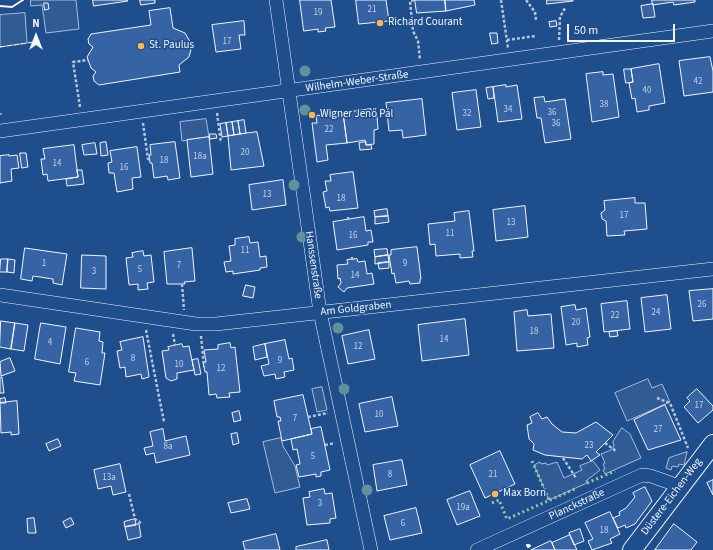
<!DOCTYPE html>
<html>
<head>
<meta charset="utf-8">
<style>
	body { margin:0 }
	#map { position:relative; width:713px; height:550px; overflow:hidden; background:#1f4e8c; font-family:"Source Sans 3",sans-serif }
	canvas { display:block }
	.north { position:absolute; left:16px; top:16px; width:40px; height:40px; -webkit-text-stroke:3px #1f4e8c; paint-order:stroke; rotate:0deg; font-size:11px; font-weight:700; line-height:16px; text-align:center; color:#f2f6ff }
	.north::after { content:''; display:block; margin:auto; width:14px; height:18px; background:#f2f6ff; clip-path:polygon(50% 0,100% 100%,50% 72%,0 100%) }
	.scale { position:absolute; left:567px; top:24px; width:108px; height:18px; box-sizing:border-box; border:2px solid #f2f6ff; border-top:0; padding-left:5px; font-size:12px; line-height:14px; white-space:nowrap; color:#f2f6ff; -webkit-text-stroke:3px #1f4e8c; paint-order:stroke }
</style>
</head>
<body>
<div id="map">
<canvas width="713" height="550"></canvas>
<div class="north">N</div>
<div class="scale">50 m</div>
</div>
<script>
const ctx = document.querySelector('canvas').getContext('2d');
ctx.lineJoin = 'round';
function fill(path, color) { ctx.fillStyle = color; ctx.fill(path, 'evenodd'); }
function strokePath(path, color, width, dash) { ctx.strokeStyle = color; ctx.lineWidth = width; ctx.lineCap = dash ? 'butt' : 'round'; ctx.setLineDash(dash || []); ctx.stroke(path); }
function drawText(font, color, halo, rows, align = 'center') {
  ctx.font = font + ' "Source Sans 3",sans-serif'; ctx.lineWidth = 3; ctx.setLineDash([]); ctx.textBaseline = 'middle'; ctx.strokeStyle = halo; ctx.fillStyle = color; for (const [text, x, y, turn = 0] of rows) {
    ctx.save(); ctx.translate(x, y); ctx.rotate((+turn || 0) * Math.PI / 180); ctx.textAlign = isNaN(turn) ? turn : align; if (halo) ctx.strokeText(text, 0, 0); ctx.fillText(text, 0, 0); ctx.restore();
  }
}
const built = new Path2D(`
	M31,0H76L79,29L46,33L42,5L31,6Z
	M25,13L27,43L0,47V15Z
	M206,119L209,137L182,141L180,122Z
	M648,379L652,388L662,384L670,402L627,421L615,393Z
	M322,387L327,410L317,412L312,389Z
	M622,428L630,434L641,458L605,474L603,470L605,469L603,464L605,463L601,454L611,450L614,446L613,442Z
	M281,438L283,446L295,466L300,487L275,493L263,442Z
	M687,452L684,465L679,464L678,467L672,466L671,470L666,468L669,458Z
	M593,461L600,470L586,481L587,483L549,500L534,465L540,462L541,464L546,463L547,465L557,462L564,478L582,470L580,466Z`);
fill(built, '#305b95');
strokePath(built, '#a8bbd7', 1);
const building = new Path2D(`
	M93,0H127L128,1L94,6Z
	M140,0H155V3L141,5Z
	M300,0H331L335,27L325,28L326,31L318,32V29L304,31Z
	M356,0H386L389,21L359,24Z
	M415,0H445L446,11L417,13Z
	M445,0H474L475,5L446,11Z
	M547,0H573V1L547,4Z
	M652,0H695V2L674,5L673,2L653,5Z
	M44,3H48L49,9L45,10Z
	M653,4L655,17L643,18L641,6Z
	M170,8L173,28L185,33L192,45L189,57L179,65L180,72L99,85L94,81L93,76L96,72L91,68L87,57L93,47L89,44L88,39L91,34L151,25L149,11Z
	M244,21L245,35H239L241,49L216,52L212,25Z
	M556,21L557,26L550,27L549,22Z
	M490,33H497L498,43L492,44Z
	M710,57L713,71V92L684,96L679,61Z
	M659,64L665,103L649,106V110L637,112L635,98L632,99L629,83L633,82L631,69Z
	M624,69H631L633,82L626,83Z
	M603,72V75L613,74L619,117L592,122L586,74Z
	M506,85V87L517,85L522,119L498,122L493,87Z
	M493,87L494,98L488,99L486,88Z
	M476,90L481,127L457,130L452,93Z
	M544,97L545,102L565,99L571,139L545,143L541,118H537L534,98Z
	M422,99L426,135L403,138L402,130L389,131L386,103Z
	M371,109L372,116H377L378,129L374,130V144L366,145L365,140L347,143L343,113Z
	M343,113L347,143L326,145L328,160L317,162L312,123H317L316,116Z
	M244,120L246,133L240,134L238,121Z
	M238,121L240,134L234,135L232,122Z
	M232,122L234,135L228,136L226,123Z
	M226,123L228,136L222,137L220,124Z
	M257,132L264,166L231,170L228,136Z
	M210,134H216L217,138L210,139Z
	M209,137L213,174L191,177L187,140Z
	M106,142L108,155L101,156L100,143Z
	M175,142L180,178L168,180L167,176L154,178L152,163H150L149,155H151L150,145Z
	M366,142V145H371L372,149L360,150L359,143Z
	M95,143L97,154L84,155L82,145Z
	M74,145L78,177L48,181L47,174L43,175L41,159H45L43,149Z
	M137,147L141,177L132,178L133,189L117,192L114,173H109L108,163L112,162L110,151Z
	M20,153H26L28,167L22,168Z
	M9,155V156L17,155L19,168L11,169L12,181L0,183V156Z
	M77,170H82L84,184L67,186L66,179L78,177Z
	M353,172L358,208L330,211L329,207L326,208L323,192L327,191L325,181H331L330,175Z
	M283,180L286,205L252,210L249,185Z
	M635,198V203H645L647,229L624,231L625,235L607,236L606,221L602,219L601,213L605,210L604,201Z
	M525,206L528,237L496,241L493,210Z
	M387,209L388,216L375,217L374,211Z
	M469,211L474,251H472L473,257L460,258V254L436,256L435,244L430,245L428,224L455,221L454,213Z
	M388,216L389,222L375,224V217Z
	M364,217L366,231L371,230L373,242H368V245L337,250L333,222Z
	M249,237L250,243L258,242L260,257L266,256L267,267L260,268V270L233,274V271L226,272L224,262L231,261L229,246L235,245V239Z
	M417,247L421,279H420V283L410,284L409,281L396,283L394,273L392,274L389,255H391V250Z
	M25,248L67,254L62,285L53,283V279L33,276L32,281L21,279Z
	M192,248L195,281L184,282L185,284H167L164,252Z
	M387,249L388,255L375,257L374,250Z
	M143,251L144,256L151,255L154,282L147,283L148,289L138,290V284L129,285L126,258L133,257L132,253Z
	M82,255L106,256V289L81,288Z
	M388,255L389,262L375,264V257Z
	M1,259H8L7,272H0Z
	M8,259L15,260L14,273L7,272Z
	M357,259L358,262L365,261L367,274L372,273L374,284L347,288L344,292L338,287L341,283L340,278L338,279L337,265L348,264L347,260Z
	M389,262V268L379,269L378,263Z
	M246,285L255,287L253,298L243,296Z
	M713,289V319L693,321L689,291Z
	M667,295L671,329L645,332L641,298Z
	M627,301L630,329L604,332L601,304Z
	M575,305L576,310L586,308L590,337L587,338L588,345L577,347V343L566,345L561,307Z
	M527,310L528,316L551,314L554,348L517,351L514,312Z
	M465,319L469,355L422,361L418,325Z
	M1,321L15,323L11,349L0,347Z
	M15,323L28,325L24,351L11,349Z
	M41,323L66,327L60,364L35,359Z
	M76,328L100,332L99,341L103,342L102,353H105L100,385L74,381L76,373L69,372Z
	M369,330L375,359L348,364L342,336Z
	M617,331L618,336L610,337L609,332Z
	M143,337L149,377L142,379L141,374L126,377L125,367L120,368L117,351L122,350L120,342Z
	M285,340L289,359L292,358L294,370L284,372L285,377L276,379L275,374L264,376L261,366L269,364L265,344Z
	M230,343L231,348L235,347L240,392L229,393L230,397L217,398L216,394L209,395L207,372H205L203,362H206L204,350L218,349V345Z
	M182,344L183,347L189,346L194,370L177,373V379L171,381L166,378L162,351L169,350L168,347Z
	M265,344L267,357L255,360L253,347Z
	M10,358L15,371L1,376L0,362Z
	M198,359L201,374L195,375L192,360Z
	M2,377L4,393H0V378Z
	M697,389L713,406V410L698,423L684,407L690,401L687,398Z
	M303,395L312,434L282,441L278,421H281L280,417H277L274,401Z
	M392,397L398,426L365,432L359,404Z
	M5,398L6,403H0V399Z
	M17,401L19,434L11,435V432L1,433L0,403Z
	M665,405L681,440L648,450L634,420Z
	M239,411L241,420L234,422L232,413Z
	M538,413L542,419L547,417L552,424L562,432L576,433L596,422L613,435L596,452L600,455L591,461L587,455L582,459L545,455L533,450L534,444L529,439L527,425L532,423L530,417Z
	M321,427L330,470L321,472V476L316,477V474L299,477L296,465L300,464L297,449L293,450L291,439L312,434L311,429Z
	M163,429L165,441L186,436L190,455L156,463L154,453L146,455L144,448L153,446L150,432Z
	M237,433L239,443L233,445L231,434Z
	M58,439L61,446L49,451L46,444Z
	M500,451L515,484L485,498L470,465Z
	M402,460L407,485L377,491L373,465Z
	M120,464L126,492L113,495L111,486L98,489L94,470Z
	M713,480V495L707,483Z
	M645,487L652,501L635,524L626,528L625,525L618,528L613,518L620,515L619,512L626,508L635,497L633,493Z
	M324,489L325,494L332,493L336,518L330,519V523L307,525L303,498L310,497L309,492Z
	M470,491L480,516L457,525L447,500Z
	M247,499L250,509L231,513L228,503Z
	M416,508L422,533L390,540L384,516Z
	M610,512L620,534L610,539L612,543L592,550L588,541L593,539L585,523Z
	M34,518L36,533H28L27,519Z
	M71,518L74,524L66,528L63,522Z
	M135,519L136,525L125,527L124,522Z
	M139,524L141,537L128,540L125,527Z
	M674,524L697,542L691,550H655Z
	M580,529L584,541L574,545L569,533Z
	M276,534L280,550H245L243,542Z
	M570,535L577,550H555L552,543Z
	M327,540L329,550H296V547Z
	M551,541L555,550H531Z`);
fill(building, '#3563a3');
strokePath(building, '#f2f6ff', 1);
const street = new Path2D(`
	M276,0L320,312L371,550
	M0,131L713,31
	M0,295L196,324H216L713,269
	M477,550L642,475L651,476L679,486`);
const secondary = new Path2D(`
	M632,550L713,444`);
strokePath(street, '#f2f6ff', 14);
strokePath(secondary, '#f2f6ff', 20);
strokePath(new Path2D(`
	M414,0L410,1L413,31L418,41L420,60
	M501,0L508,48
	M526,0L535,12L536,20
	M507,40L536,36
	M559,40L560,17L565,8
	M80,107L73,62L88,60
	M217,113L221,143
	M143,123L148,159H150
	M348,217V220
	M352,257V260
	M182,284L184,310
	M146,330L164,422
	M173,334L175,345
	M201,336L204,367
	M657,398L670,403L688,448
	M308,417L328,413
	M605,443L616,451
	M325,445L335,443
	M563,458L576,478
	M129,494L135,519L141,523`), '#b3c4dc', 2.5, [3, 2]);
strokePath(street, '#1f4e8c', 13);
strokePath(secondary, '#1f4e8c', 18);
strokePath(new Path2D(`
	M532,461L549,500
	M587,483L615,471
	M492,503L499,500L507,519L575,489`), '#97c8a6', 3, [2, 3]);
strokePath(new Path2D(`
	M0,47L41,41
	M0,114H2`), '#f2f6ff', 1, [5, 2]);
strokePath(new Path2D(`
	M0,6L12,7L23,0
	M527,545H529L530,546L528,547Z`), '#f2f6ff', 2);
ctx.fillStyle = '#61919a';
for (const [x, y] of [
	[305,71],
	[305,110],
	[294,185],
	[302,237],
	[338,328],
	[344,389],
	[367,490]
]) { ctx.beginPath(); ctx.arc(x, y, 5.5, 0, 2 * Math.PI); ctx.fill(); }
for (const [x, y, r, color] of [
	[380,23,4,"#ffb74d"],
	[141,46,4,"#ffb74d"],
	[312,115,4,"#ffb74d"],
	[495,494,4,"#ffb74d"]
]) { const dot = new Path2D(); dot.arc(x, y, r, 0, 2 * Math.PI); ctx.fillStyle = color; ctx.fill(dot); strokePath(dot, '#1f4e8c', 1.5); }
drawText('9px', '#c3d1e8', null, [
	["21",372,10],
	["19",318,13],
	["17",227,42],
	["42",698,82],
	["40",647,91],
	["38",604,105],
	["34",508,110],
	["36",552,113],
	["32",467,114],
	["36",556,124],
	["22",329,130],
	["20",245,153],
	["18a",200,157],
	["18",164,161],
	["14",57,164],
	["16",124,168],
	["13",267,195],
	["18",341,199],
	["17",624,216],
	["13",511,223],
	["11",450,234],
	["16",353,236],
	["11",245,251],
	["1",44,264],
	["9",405,264],
	["7",179,266],
	["5",140,270],
	["3",94,272],
	["14",355,276],
	["26",702,305],
	["24",656,313],
	["22",615,316],
	["20",576,323],
	["18",534,332],
	["14",444,340],
	["4",50,343],
	["12",358,347],
	["8",133,359],
	["9",280,361],
	["6",87,363],
	["10",179,365],
	["12",221,369],
	["17",699,406],
	["10",379,415],
	["7",295,419],
	["27",658,430],
	["23",589,446],
	["8a",168,447],
	["5",313,457],
	["8",390,475],
	["21",493,475],
	["13a",109,478],
	["3",320,504],
	["19a",463,508],
	["6",403,524],
	["18",604,531]
]);
drawText('11px', '#f2f6ff', '#1f4e8c', [
	["Richard Courant",388,23],
	["St. Paulus",149,46],
	["Wigner Jenő Pál",320,115],
	["Max Born",503,494]
], 'left');
drawText('11px', '#f2f6ff', '#1f4e8c', [
	["Wilhelm-Weber-Straße",357,82,-8],
	["Hanssenstraße",313,265,82],
	["Am Goldgraben",356,309,-6],
	["Düstere-Eichen-Weg",672,497,-53],
	["Planckstraße",577,505,-25]
]);
</script>
</body>
</html>
